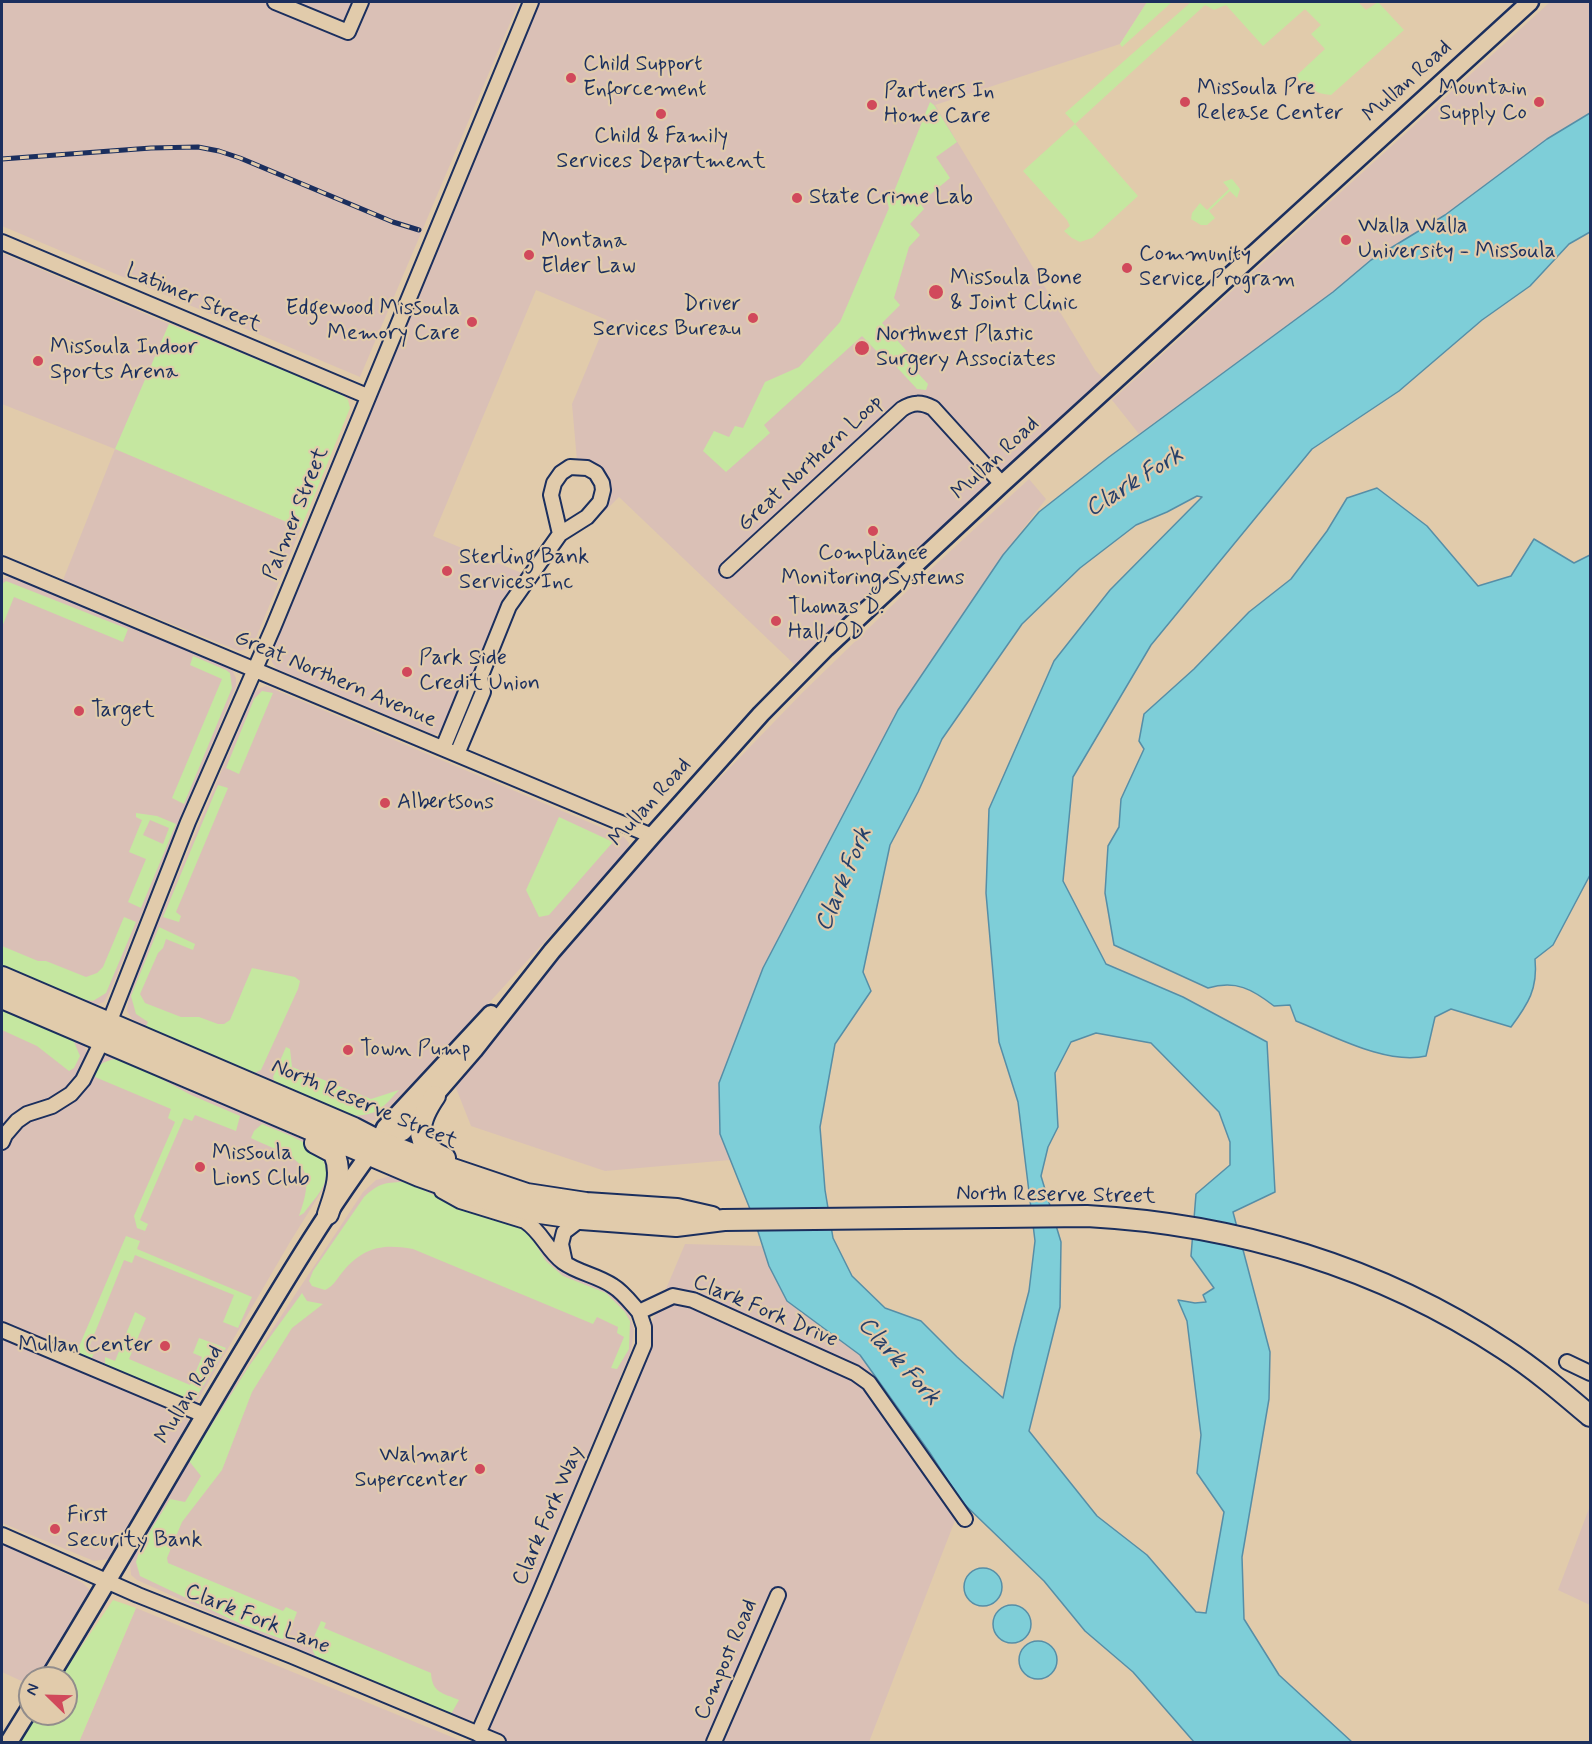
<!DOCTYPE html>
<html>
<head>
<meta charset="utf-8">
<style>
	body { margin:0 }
	#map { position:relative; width:1592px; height:1744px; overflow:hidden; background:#e1cbab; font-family:Mynerve,sans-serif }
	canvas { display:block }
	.frame { position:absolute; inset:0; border:3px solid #1b2f5e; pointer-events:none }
	.north { position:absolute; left:18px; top:1666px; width:60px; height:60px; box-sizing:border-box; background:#e1cbab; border:2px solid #928d8c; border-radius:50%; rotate:293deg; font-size:16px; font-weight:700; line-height:24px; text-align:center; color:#1b2f5e }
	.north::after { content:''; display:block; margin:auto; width:21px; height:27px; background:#d1495b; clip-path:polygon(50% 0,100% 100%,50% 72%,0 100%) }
</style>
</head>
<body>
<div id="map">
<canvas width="1592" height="1744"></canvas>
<div class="frame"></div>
<div class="north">N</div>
</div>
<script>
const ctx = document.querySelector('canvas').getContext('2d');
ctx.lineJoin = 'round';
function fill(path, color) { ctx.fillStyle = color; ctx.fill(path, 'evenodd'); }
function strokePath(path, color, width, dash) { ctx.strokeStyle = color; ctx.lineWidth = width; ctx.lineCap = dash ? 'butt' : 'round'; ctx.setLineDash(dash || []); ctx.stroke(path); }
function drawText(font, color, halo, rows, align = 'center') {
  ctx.font = font + ' Mynerve,sans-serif'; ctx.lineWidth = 4.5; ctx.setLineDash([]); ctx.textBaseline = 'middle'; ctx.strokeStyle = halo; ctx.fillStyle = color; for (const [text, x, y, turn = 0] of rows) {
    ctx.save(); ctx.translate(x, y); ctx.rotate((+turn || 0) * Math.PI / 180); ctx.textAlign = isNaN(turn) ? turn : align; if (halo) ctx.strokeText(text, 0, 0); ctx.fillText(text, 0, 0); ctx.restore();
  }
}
fill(new Path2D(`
	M2,2H519L360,377L2,226Z
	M539,2H1147L1120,44L935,105L1095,370L1105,380L795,665L619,497L604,512L607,489L577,461L572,404L607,320L536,290L433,536L522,573L504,598L475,672L470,679L446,726L440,733L434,735L277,669L272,662L270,655Z
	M1550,2H1590V113L1547,139L1445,215L1371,260L1333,292L1139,434L1112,400Z
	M2,253L169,324L116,449L301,528L254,643L247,649L239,651L63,580L115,449L2,404Z
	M1029,479L1046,499L1003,555L898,710L720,1134L730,1160L605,1171L471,1126L454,1083L533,984L689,810L802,693L910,588Z
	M10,577L226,666L232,670L236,678V686L110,991L104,1002L95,1005H83L2,970V579Z
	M266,686L624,837L629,843L628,850L488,1004L378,1119L365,1122L346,1118L245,1072L228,1062L141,1026L132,1019L127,1011L129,993L254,693L260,688Z
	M2,1004L74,1035L84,1044L87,1053L75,1081L61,1094L9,1117L2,1126Z
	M111,1054L315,1145L329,1157L328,1181L290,1242L195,1405L2,1324V1154L11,1135L34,1117L49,1114L73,1102L86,1086L95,1066L102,1058Z
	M391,1176L463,1206L512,1222L526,1229L546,1257L565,1274L610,1292L627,1309L634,1329L631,1351L479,1715L474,1720L468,1721L273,1641L137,1580L131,1575L130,1564L136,1549L217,1413L363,1192L376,1180Z
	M685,1244L762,1246L769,1266L787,1301L860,1355L930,1453L961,1501V1505L869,1742H474Z
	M2,1337L185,1416L189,1421L108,1559L94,1561L2,1523Z
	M1590,1506V1605L1558,1590Z
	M2,1544L35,1558L83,1583L90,1590L37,1678H30V1685L2,1672Z
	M136,1608L464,1742H79Z`), '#dac0b6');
fill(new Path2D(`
	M1147,2H1172L1122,47L1120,44Z
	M1191,2H1358L1366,10L1378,2L1404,30L1331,95C1315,94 1307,87 1295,77L1325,49L1311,34L1321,25L1305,9L1263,46L1226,5L1214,10L1205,5L1075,124L1138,196L1092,238L1080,242L1072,238L1064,231L1070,226L1067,220L1023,171L1075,124L1065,113Z
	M930,102L934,105L957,142L936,157L950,178L920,203L924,209L910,224L920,235L909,247L894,298L900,305L882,323L912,357L920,355L923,364L915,370L928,384L926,390L917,389L892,362L889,364L862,336L764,425L770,433L726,472L703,451L714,431L729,437L735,426L743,428L765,382L799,367L840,322L889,208L885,194L887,192L893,194Z
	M1232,179L1240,189L1237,198L1230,191L1209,211L1215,218L1207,225H1201L1191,219L1192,213L1200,203L1207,210L1229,189L1223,182Z
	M169,324L340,393L348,400L350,408L301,528L115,449Z
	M6,581L128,629L123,642L14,597L2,627V584Z
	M193,656L226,670L230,673L232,688L184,804L172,798L222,679L190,665Z
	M262,691L273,693L239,774L226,768L254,699Z
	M218,785L228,788L176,912L181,916L179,922L163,917Z
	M136,813L157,816L176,824L141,908L128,902L146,859L129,852L142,820L136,817ZM150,820L169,828L163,844L143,835Z
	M559,817L613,842L549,915L539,917L526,890Z
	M124,917L136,922L106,993L93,1001L82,999L79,1004L2,970V946L38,961H46L86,977L97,973L103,967Z
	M159,927L195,944L193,950L166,939L163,948L158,953L140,994L145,1003L181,1017H199L218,1024H224L230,1020L252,968L295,977L300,981L298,989L261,1070L250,1075L228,1062L145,1028L148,1022L136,1014L131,996Z
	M2,1007L72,1037L80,1056L74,1068L69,1071L37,1046L2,1030Z
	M286,1047L290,1049L292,1067L371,1099L399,1090C393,1096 386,1105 379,1110C346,1127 307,1101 277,1089L273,1077Z
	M114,1059L128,1061L191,1095L240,1116L236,1131L195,1115L192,1121L184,1118L140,1220L148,1224L145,1231L137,1228L134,1216L175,1122L168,1118L171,1109L95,1077C95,1065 103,1062 114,1059Z
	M262,1124C286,1135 335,1147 325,1182C322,1192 310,1204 304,1213L299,1216C320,1160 295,1159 251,1138L254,1131Z
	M407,1182L460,1208L526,1229L546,1261L563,1276L606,1293L625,1312L630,1321L629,1349L617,1369L611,1368L624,1337L617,1333L618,1327L597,1317L593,1324L413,1249C384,1244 366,1246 345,1269C338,1277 334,1286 325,1290L312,1286L309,1281L313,1271L364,1197C379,1183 386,1182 407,1182Z
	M126,1236L140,1241L137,1249L252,1297L238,1328L223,1322L234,1295L135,1255L132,1263L124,1260L88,1350L94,1353L90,1362L75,1356Z
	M302,1293L307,1301L323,1304L292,1328L252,1392L222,1470L182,1522L167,1558L168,1563L283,1611L286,1607L297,1612L288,1636L282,1639L241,1624L140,1576L136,1562L140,1548L170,1499L185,1502L201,1476L189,1461L249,1366Z
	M135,1312L146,1318L129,1359L190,1385L202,1357L193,1353L199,1338L226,1348L192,1404L105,1366V1357L115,1361Z
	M113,1600L136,1608L79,1742H21L38,1714H66V1678H60Z
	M321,1621L326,1623L324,1628L431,1673C432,1693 443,1693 459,1700L451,1714L316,1656C307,1645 317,1632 321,1621Z`), '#c5e7a0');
const water = new Path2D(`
	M1590,113V232L1569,244L1530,286L1482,320L1399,391L1312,449L1151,645L1073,777L1063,881L1106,964L1183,997L1267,1042L1275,1192L1233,1212L1270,1352L1269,1399L1242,1557L1244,1619L1279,1675L1352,1742H1194L1133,1672L1085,1631L1044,1581L961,1501L930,1453L860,1355L787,1301L769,1266L754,1219L720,1134L719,1083L763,968L898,710L1003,555L1039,512L1109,457L1333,292L1371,260L1445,215L1547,139ZM1197,496L1202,497L1110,590L1054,661L989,809L986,893L999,1042L1018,1102L1035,1241L1029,1291L1014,1348L1003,1398L957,1357L921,1321L885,1308L852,1276L833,1238L825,1190L820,1127L835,1044L871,991L863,972L890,845L918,792L942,739L1022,624L1080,568L1136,525L1167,512ZM1096,1033L1151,1043L1219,1112L1230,1142V1165L1196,1194L1191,1256L1214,1288L1203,1295L1206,1302L1195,1303L1178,1300L1187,1321L1201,1435L1197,1473L1224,1512L1206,1613L1196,1612L1147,1555L1097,1516L1029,1431L1060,1307L1061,1242L1041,1176L1048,1147L1058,1127L1055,1073L1071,1042Z
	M1377,488L1427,526L1478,586L1511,576L1534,539L1574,563L1590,555V875L1553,945L1535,959C1538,989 1528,1004 1511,1027L1451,1009L1435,1017L1426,1056C1386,1065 1334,1036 1296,1021L1290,1005L1274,1006C1252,989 1236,980 1208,988L1114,945L1105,893L1108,846L1119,827L1121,799L1144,749L1139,741L1144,714L1194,669L1249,612L1291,579L1327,531L1347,498Z
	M964 1587a19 19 0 1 1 38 0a19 19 0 1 1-38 0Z
	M993 1624a19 19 0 1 1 38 0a19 19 0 1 1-38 0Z
	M1019 1660a19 19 0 1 1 38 0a19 19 0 1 1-38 0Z`);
fill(water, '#7eced8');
strokePath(water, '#568ea7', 1.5);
const minor = new Path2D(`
	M275,2L348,32L361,2
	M2,242L367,396
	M2,564L652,836
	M727,570L902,409C913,402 921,402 933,408L1002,484
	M443,748L468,687L480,678L509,606L560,534L587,517L600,502L603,490L602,483L596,473L587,468L570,467L561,473L554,483L551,495L560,534
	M457,754L483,692L480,678
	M2,1142L5,1135L17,1121L27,1114L52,1106L71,1094L83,1080L102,1041L188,822L273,628L531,2
	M442,1191L460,1201L525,1221C542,1232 547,1250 563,1262C578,1273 597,1275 613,1286C623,1292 631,1303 639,1312L673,1296L693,1300L855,1373L869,1383L965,1519
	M565,1263L561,1244L564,1232L581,1219
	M2,1330L204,1415
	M1567,1362L1590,1373
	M2,1535L138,1595L292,1656L498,1742
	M478,1734L540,1592L644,1345V1327L639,1312
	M714,1742L778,1595`);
const major = new Path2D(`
	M379,1141L403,1132L474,1050L552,951L652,836L761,714L826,648L1002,484L1530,2
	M49,1678C116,1569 179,1457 246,1346C288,1276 330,1206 379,1141L385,1128L491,1014
	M9,1742L30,1708`);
const highway = new Path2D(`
	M2,977L354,1128L379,1141L441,1165L527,1194L586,1203L677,1209L712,1217
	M2,998L419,1176L484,1199L540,1213L581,1219L676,1226L724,1220L1087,1216C1236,1224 1380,1267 1504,1349C1535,1369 1563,1393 1590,1416
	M435,1096C418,1121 411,1144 445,1158
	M315,1143L334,1153C343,1174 335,1193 328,1214`);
strokePath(minor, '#1b2f5e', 18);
strokePath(major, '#1b2f5e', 21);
strokePath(highway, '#1b2f5e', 24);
strokePath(minor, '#e1cbab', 14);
strokePath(major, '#e1cbab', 16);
strokePath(highway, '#e1cbab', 20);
const rail = new Path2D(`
	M2,159L151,148L198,147L219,151L240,158L393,222L419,230`);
strokePath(rail, '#1b2f5e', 5);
strokePath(rail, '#e1cbab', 3, [9]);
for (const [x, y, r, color] of [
	[571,78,6,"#d1495b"],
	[1185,102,6,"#d1495b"],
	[1539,102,6,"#d1495b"],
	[872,105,6,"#d1495b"],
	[661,114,6,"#d1495b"],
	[797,198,6,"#d1495b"],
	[1346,240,6,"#d1495b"],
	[529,255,6,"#d1495b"],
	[1127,268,6,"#d1495b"],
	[936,292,8,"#d1495b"],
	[753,318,6,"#d1495b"],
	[472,322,6,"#d1495b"],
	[862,348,8,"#d1495b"],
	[38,361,6,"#d1495b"],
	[873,531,6,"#d1495b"],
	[447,571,6,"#d1495b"],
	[776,621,6,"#d1495b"],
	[407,672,6,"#d1495b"],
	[79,711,6,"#d1495b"],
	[385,803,6,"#d1495b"],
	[348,1050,6,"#d1495b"],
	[200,1167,6,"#d1495b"],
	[165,1346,6,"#d1495b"],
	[480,1469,6,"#d1495b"],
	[55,1529,6,"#d1495b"]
]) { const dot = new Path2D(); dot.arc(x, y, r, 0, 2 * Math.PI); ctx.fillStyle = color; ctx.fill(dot); strokePath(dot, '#e1cbab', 2); }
drawText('22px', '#1b2f5e', '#e1cbab', [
	["Child Support",583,65],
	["Enforcement",583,90],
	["Missoula Pre",1197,89],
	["Release Center",1197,114],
	["Mountain",1527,89,"right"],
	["Supply Co",1527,114,"right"],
	["Partners In",884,92],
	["Home Care",884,117],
	["Child & Family",661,137,"center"],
	["Services Department",661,162,"center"],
	["State Crime Lab",809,198],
	["Walla Walla",1358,227],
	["University - Missoula",1358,252],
	["Montana",541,242],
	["Elder Law",541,267],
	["Community",1139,255],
	["Service Program",1139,280],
	["Missoula Bone",950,279],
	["& Joint Clinic",950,304],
	["Driver",741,305,"right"],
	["Services Bureau",741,330,"right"],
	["Edgewood Missoula",460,309,"right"],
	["Memory Care",460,334,"right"],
	["Northwest Plastic",876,335],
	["Surgery Associates",876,360],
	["Missoula Indoor",50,348],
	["Sports Arena",50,373],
	["Compliance",873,554,"center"],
	["Monitoring Systems",873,579,"center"],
	["Sterling Bank",459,558],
	["Services Inc",459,583],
	["Thomas D.",788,608],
	["Hall, OD",788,633],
	["Park Side",419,659],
	["Credit Union",419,684],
	["Target",91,711],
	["Albertsons",397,803],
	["Town Pump",360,1050],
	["Missoula",212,1154],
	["Lions Club",212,1179],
	["Mullan Center",153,1346,"right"],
	["Walmart",468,1456,"right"],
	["Supercenter",468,1481,"right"],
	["First",67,1516],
	["Security Bank",67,1541]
], 'left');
drawText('22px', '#1b2f5e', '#e1cbab', [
	["Mullan Road",1408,82,-42],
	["Latimer Street",193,299,23],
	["Mullan Road",996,459,-43],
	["Great Northern Loop",811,464,-43],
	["Palmer Street",297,514,-68],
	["Great Northern Avenue",335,680,23],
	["Mullan Road",651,803,-48],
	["North Reserve Street",364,1105,23],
	["North Reserve Street",1056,1196,1],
	["Clark Fork Drive",765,1312,23],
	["Mullan Road",190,1395,-59],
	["Clark Fork Way",549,1516,-67],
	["Clark Fork Lane",257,1620,22],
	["Compost Road",727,1660,-67]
]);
drawText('italic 24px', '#253f6a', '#e1cbab', [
	["Clark Fork",1135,483,-32],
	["Clark Fork",845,880,-67],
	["Clark Fork",898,1362,48]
]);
</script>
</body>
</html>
